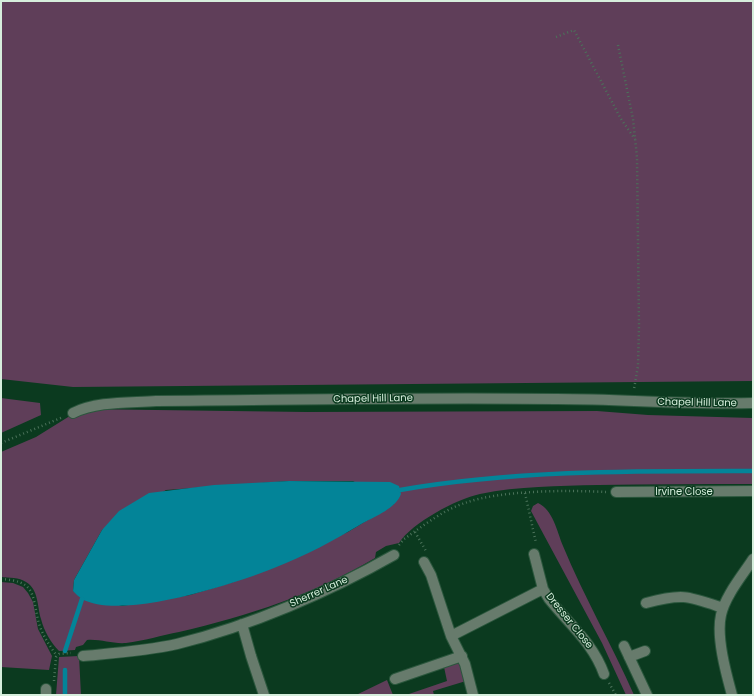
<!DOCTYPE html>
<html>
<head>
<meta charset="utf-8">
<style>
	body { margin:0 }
	#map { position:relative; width:754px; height:696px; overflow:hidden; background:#0b3a1f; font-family:Poppins,sans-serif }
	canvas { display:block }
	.frame { position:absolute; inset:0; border:2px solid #d6eedc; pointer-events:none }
</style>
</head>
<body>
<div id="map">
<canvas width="754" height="696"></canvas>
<div class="frame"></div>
</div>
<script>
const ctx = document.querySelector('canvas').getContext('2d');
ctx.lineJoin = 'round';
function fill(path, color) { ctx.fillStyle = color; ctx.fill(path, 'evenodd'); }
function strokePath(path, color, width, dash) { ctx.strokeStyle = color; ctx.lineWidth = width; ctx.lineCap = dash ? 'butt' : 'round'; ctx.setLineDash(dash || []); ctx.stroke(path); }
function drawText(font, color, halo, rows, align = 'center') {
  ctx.font = font + ' Poppins,sans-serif'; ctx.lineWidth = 3; ctx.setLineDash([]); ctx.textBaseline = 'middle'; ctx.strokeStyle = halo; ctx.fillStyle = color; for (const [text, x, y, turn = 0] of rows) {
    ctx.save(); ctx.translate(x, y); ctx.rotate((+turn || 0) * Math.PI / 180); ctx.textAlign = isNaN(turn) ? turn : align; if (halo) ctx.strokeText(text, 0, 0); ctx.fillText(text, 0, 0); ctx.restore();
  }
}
fill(new Path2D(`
	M1,1H753V381L73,387L1,379Z
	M1,398L40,403L41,415L1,433Z
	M81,409L306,412L597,411L648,415L753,418V484C701,484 650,484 598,485C558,486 519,486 480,494C456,499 412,523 399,543L386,546L376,552L375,558C315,594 248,616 179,632C162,635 144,641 126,643C112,644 101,639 87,640L83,645L76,647L75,650L59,651C51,643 44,631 41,619C37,606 39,590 26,582C19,577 9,578 1,577V452L36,437ZM289,481H353L394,504L348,532L233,582L190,595L122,606L73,591L74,580L102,530L166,490Z
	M538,503C553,510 557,531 563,546C584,597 612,645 634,695H626L602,643L531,511L533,506Z
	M1,582L13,583L23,587L28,593L33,602L38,629L52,656L49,670L1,667Z
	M79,656L81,695H56L59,657Z
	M459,662L466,681L433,691L434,695H406L447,681L444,667Z
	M387,680L393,695H356Z`), '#5f3e59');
fill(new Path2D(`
	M289,481L390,482L399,486L401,494C396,508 376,516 363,523C335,540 305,556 274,568C234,584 121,621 82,599C79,597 76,594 73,591L74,580L102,530L119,511L149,493L214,485Z`), '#038498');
strokePath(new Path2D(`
	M400,490C516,470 635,471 753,471
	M65,651L82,599
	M65,670V695`), '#038498', 4.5);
const minor = new Path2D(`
	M73,413C97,401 129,403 156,401C290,400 423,397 557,399C623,399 687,405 753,403
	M616,492L753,491
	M534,554L543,589L549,599C569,624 593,643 604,674
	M424,562L431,575L451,636
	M646,603C683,593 688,596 723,608
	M242,624L251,656L264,695
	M624,646L647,695
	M83,656C115,653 146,651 177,644C250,626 329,592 394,555
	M629,657L645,651
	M395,679L462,656
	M46,695V689
	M473,695L465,664L451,636L543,589
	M732,695C726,673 716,637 721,615C725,596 742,576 753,559`);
strokePath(minor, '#2b573d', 12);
strokePath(new Path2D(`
	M556,37L574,30L621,119L635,139
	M618,45L633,119L637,157L639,326L638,366L634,389
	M1,443L63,417
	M525,493L536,543
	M415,532L426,551
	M399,545L404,539C423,526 443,510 465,503C501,490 567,490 606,492
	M1,579C34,581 32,592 38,620C41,633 49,645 57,656
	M54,681L56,657L59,654L71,653
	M609,683L616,695`), '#4b725a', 2.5, [1, 3]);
strokePath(minor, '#677b6c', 10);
drawText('10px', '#d6eedc', '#0b3a1f', [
	["Chapel Hill Lane",373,399,-1],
	["Chapel Hill Lane",697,403,1],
	["Irvine Close",684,492],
	["Sherrer Lane",319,592,-24],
	["Dresser Close",569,621,51]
]);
</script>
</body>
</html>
